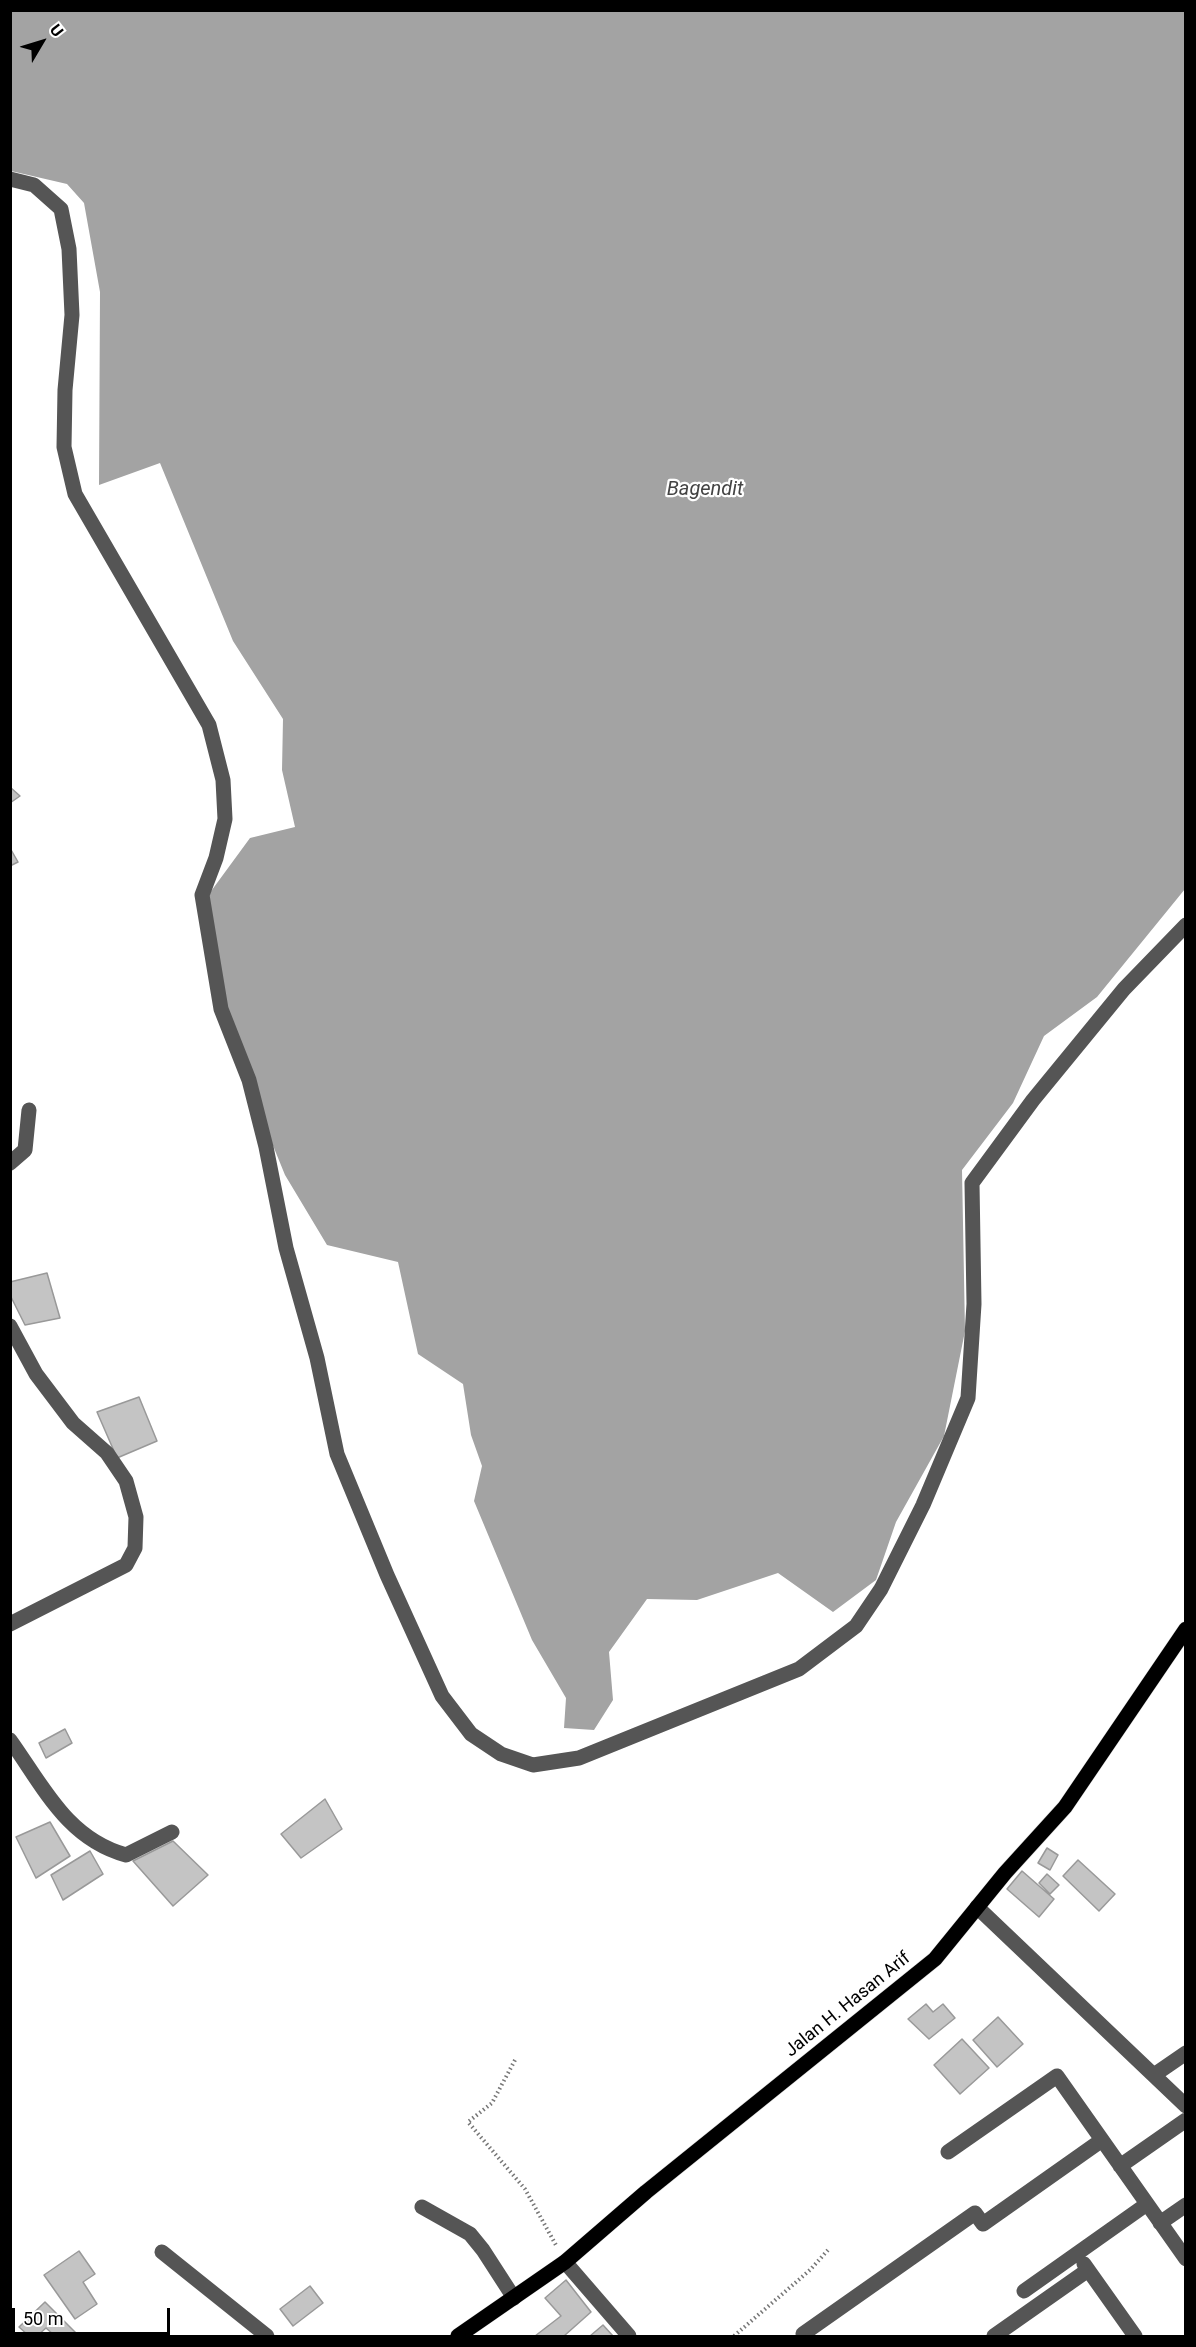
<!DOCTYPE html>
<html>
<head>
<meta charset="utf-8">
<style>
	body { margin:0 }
	#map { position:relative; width:1196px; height:2347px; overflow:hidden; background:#fff; font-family:Roboto,sans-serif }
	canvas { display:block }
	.frame { position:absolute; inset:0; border:12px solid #000; pointer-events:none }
	.north { position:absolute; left:12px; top:12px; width:60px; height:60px; -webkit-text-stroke:4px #fff; paint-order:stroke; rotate:52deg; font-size:16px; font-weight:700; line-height:24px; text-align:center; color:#000 }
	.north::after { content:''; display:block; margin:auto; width:21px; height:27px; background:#000; clip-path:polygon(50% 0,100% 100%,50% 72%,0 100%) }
	.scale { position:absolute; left:12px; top:2308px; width:158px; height:27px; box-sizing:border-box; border:3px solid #000; border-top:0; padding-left:8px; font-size:18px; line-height:21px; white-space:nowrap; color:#000; -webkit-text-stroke:4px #fff; paint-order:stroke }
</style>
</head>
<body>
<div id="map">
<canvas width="1196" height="2347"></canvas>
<div class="frame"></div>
<div class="north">U</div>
<div class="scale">50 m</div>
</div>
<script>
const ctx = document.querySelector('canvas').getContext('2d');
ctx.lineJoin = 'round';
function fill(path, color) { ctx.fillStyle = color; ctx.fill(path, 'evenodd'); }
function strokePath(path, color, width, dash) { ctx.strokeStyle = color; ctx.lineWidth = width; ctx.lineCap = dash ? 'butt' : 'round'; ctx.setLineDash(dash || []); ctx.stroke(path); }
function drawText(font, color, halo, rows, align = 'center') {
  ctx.font = font + ' Roboto,sans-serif'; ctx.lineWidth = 4.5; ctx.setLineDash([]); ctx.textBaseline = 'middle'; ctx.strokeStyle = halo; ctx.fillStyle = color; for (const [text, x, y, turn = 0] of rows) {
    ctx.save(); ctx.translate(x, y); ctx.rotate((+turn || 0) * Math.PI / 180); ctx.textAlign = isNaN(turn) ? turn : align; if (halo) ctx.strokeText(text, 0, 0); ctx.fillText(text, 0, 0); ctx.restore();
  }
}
fill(new Path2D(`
	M11,11H1185V889L1097,997L1044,1036L1013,1103L962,1170L965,1331L944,1436L896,1522L876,1580L833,1612L778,1573L697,1600L647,1599L609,1652L613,1700L594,1730L564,1728L566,1698L532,1640L474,1501L482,1466L471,1435L463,1384L418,1354L398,1262L327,1245L285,1175L215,1003L198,909L250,838L295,827L282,770L283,719L233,641L160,463L99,485L100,292L84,203L67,184L11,171Z`), '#a3a3a3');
const building = new Path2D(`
	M10,787L20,796L10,803Z
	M10,848L18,862L10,866Z
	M47,1273L60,1318L25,1325L10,1295V1282Z
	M139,1397L157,1441L117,1458L97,1412Z
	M65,1729L72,1743L46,1758L39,1743Z
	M325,1799L342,1829L301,1858L281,1834Z
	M50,1822L70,1856L36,1878L16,1837Z
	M173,1841L208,1875L173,1906L133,1861Z
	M1047,1848L1058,1855L1050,1870L1038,1863Z
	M90,1851L103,1874L63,1900L51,1875Z
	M1078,1860L1115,1894L1099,1911L1063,1876Z
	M1022,1871L1054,1899L1039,1917L1007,1889Z
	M1047,1874L1059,1885L1050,1894L1039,1883Z
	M926,2004L933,2012L943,2004L955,2018L929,2039L908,2019Z
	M998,2017L1023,2044L997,2067L973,2040Z
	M962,2039L989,2068L960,2094L934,2065Z
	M79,2251L95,2274L83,2282L97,2304L75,2319L44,2275Z
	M566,2280L591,2312L564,2336H535L561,2316L545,2298Z
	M310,2286L323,2303L293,2326L280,2309Z
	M45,2302L79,2336H55L46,2328L37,2336H29L19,2327Z
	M603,2325L613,2336H590Z`);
fill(building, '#c4c4c4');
strokePath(building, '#999', 1.5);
const major = new Path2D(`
	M458,2336L565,2262L646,2192L935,1959L1005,1873L1065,1807L1186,1629`);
strokePath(major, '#dbdbdb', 16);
strokePath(new Path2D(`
	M515,2060L492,2103L468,2122L525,2189L557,2247
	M10,2334L13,2336
	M734,2336L810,2270L828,2250`), '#777', 4, [1.5, 3]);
strokePath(new Path2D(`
	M10,179L34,185L61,209L69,249L72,315L65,390L64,447L75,494L209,725L223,780L225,819L216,858L202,895L221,1009L249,1080L266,1147L286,1248L317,1358L337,1454L387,1575L442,1696L471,1734L501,1754L533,1765L579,1758L799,1669L856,1626L881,1589L923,1505L968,1398L974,1304L972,1183L1033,1100L1124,989L1186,925
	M10,1163L25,1150L29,1110
	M10,1326L36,1374L73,1423L107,1453L126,1481L136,1517L135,1548L126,1565L10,1624
	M10,1740C43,1786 67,1839 126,1855L172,1832
	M977,1907L1186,2106
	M1154,2075L1186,2053
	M948,2152L1057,2076L1186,2259
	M1120,2166L1186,2120
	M422,2207L470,2234L483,2250L514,2298
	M1160,2223L1186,2205
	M162,2252L267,2336
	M565,2262L629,2336
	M1084,2264L1135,2336
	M1024,2291L1147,2204
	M803,2334L975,2213L983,2224L1102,2140
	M994,2336L1088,2270`), '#555', 15);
strokePath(major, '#000', 15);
drawText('18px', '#000', '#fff', [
	["Jalan H. Hasan Arif",848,2005,-39]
]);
drawText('italic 20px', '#444', '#fff', [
	["Bagendit",705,490]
]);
</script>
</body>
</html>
